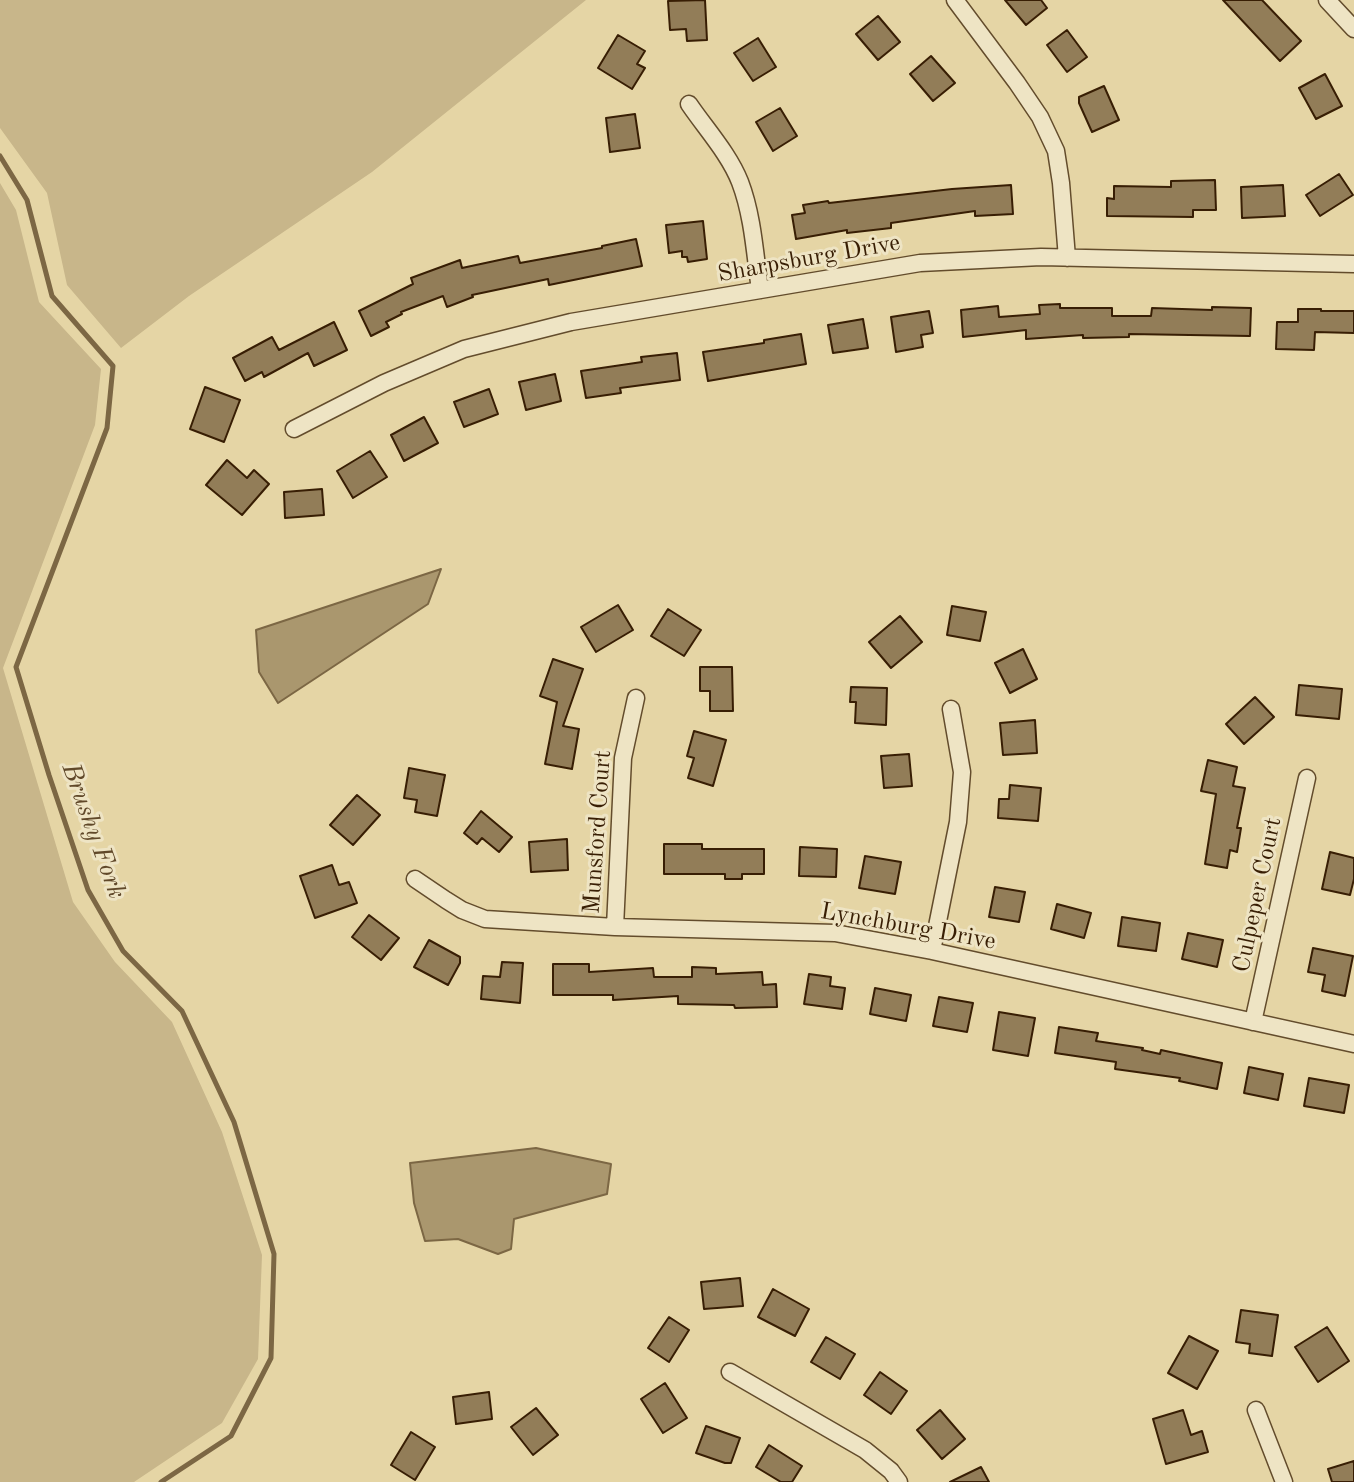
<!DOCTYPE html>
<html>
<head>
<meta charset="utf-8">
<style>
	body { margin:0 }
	canvas { display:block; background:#e5d5a5 }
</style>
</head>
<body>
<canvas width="1354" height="1482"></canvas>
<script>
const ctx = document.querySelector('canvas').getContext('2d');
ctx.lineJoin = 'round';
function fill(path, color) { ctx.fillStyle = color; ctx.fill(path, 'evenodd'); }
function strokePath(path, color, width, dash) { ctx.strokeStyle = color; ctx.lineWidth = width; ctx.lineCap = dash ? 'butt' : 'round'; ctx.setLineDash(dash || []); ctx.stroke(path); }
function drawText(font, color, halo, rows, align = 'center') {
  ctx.font = font + ' "Old Standard TT",serif'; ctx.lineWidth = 6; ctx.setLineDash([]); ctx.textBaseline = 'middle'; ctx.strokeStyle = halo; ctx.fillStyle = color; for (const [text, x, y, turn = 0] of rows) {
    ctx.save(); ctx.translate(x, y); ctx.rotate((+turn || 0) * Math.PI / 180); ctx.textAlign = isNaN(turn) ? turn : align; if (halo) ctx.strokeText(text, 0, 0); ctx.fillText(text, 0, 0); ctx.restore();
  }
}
fill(new Path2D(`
	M0,0H586L372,172L189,296L121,348L67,285L47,193L0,128Z
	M0,183L16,210L39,302L101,369L95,425L3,668L73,902L115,962L172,1022L222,1132L262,1255L258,1359L222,1423L134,1482H0Z`), '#c8b68a');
const water = new Path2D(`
	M441,569L428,604L278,703L259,672L256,630Z
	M536,1148L611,1164L607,1194L514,1219L511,1249L498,1254L458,1239L425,1241L414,1203L410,1163Z`);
fill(water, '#aa976e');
strokePath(water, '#7c6744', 2);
strokePath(new Path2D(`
	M0,156L27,200L52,296L113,366L107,428L16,667L49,775L88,890L123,951L182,1011L234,1122L274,1254L271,1358L231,1436L161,1482`), '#7c6744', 5);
const building = new Path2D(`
	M705,0L707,40L687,41L686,29L670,30L668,1Z
	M1005,0H1041L1047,8L1026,25Z
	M1223,0H1262L1301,41L1280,61Z
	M878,16L900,42L878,60L856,34Z
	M1067,30L1087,57L1067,72L1047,45Z
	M618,35L645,51L637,64L645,68L632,89L598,68Z
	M758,38L776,67L753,81L734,53Z
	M931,56L955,83L933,101L910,74Z
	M1325,74L1342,106L1316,119L1299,88Z
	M1104,86L1119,120L1092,132L1079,103V97Z
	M780,108L797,136L773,151L756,122Z
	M635,114L640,148L610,152L606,118Z
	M1339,174L1353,195L1320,216L1306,195Z
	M1215,180L1216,210H1193V217L1107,216V198L1114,199V186L1171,187V181Z
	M1011,185L1013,214L975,216V211L891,223V228L847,233V230L796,239L792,215L805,213L803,205L828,201L829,203L952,189Z
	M1283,185L1285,216L1242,218L1241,187Z
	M703,221L707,259L688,262L687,257H682V251L669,253L666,225Z
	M636,239L642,266L549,285L548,279L472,295L473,297L447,307L443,296L401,312L402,314L386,322L389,327L371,336L359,311L413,284L411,278L460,260L462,268L518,256L520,263L602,248V246Z
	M1060,304V308H1112V316H1151L1152,308L1212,310V307L1251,308L1250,336L1129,334V337L1083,338V335L1026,339V330L963,337L961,310L998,306L999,317L1040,314L1039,305Z
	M1298,309H1321V311H1354V333L1315,332L1314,350L1276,349L1277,322H1298Z
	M929,311L933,333L921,335L923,347L896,352L891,317Z
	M863,319L868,348L833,353L828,325Z
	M334,322L347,350L314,366L308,353L264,377L262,372L245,381L233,358L272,337L279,350Z
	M801,334L806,364L708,381L703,352L764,343V340Z
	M677,353L680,380L620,388L621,393L586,398L581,371L642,362L641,357Z
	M555,374L561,401L526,410L519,382Z
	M205,387L240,400L224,442L190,429Z
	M489,389L498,414L464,427L454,402Z
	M424,417L438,443L404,461L391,435Z
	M370,451L387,477L353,498L337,471Z
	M227,460L247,478L254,470L269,484L242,515L206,485Z
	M322,489L324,515L285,518L284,492Z
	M618,605L633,630L596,652L581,627Z
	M952,606L986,612L980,641L947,635Z
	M668,609L701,630L684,656L651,636Z
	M900,616L922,642L891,668L869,642Z
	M1023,649L1037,679L1010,693L995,663Z
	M553,659L583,669L563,726L579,729L572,769L545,764L557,702L540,696Z
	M700,667H732L733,711H710V691H700Z
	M1299,685L1342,689L1339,719L1296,715Z
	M851,687L887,688L886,725L855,723L856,702H850Z
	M1255,697L1274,717L1244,744L1226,724Z
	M1035,720L1037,753L1003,755L1000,723Z
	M694,731L726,740L713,786L688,778L694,758L687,756Z
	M909,754L912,786L884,788L881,756Z
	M1208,760L1237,767L1233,786L1245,788L1237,828H1241L1237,852L1230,850L1227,868L1205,864L1216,794L1201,791Z
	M409,768L445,775L437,816L415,812L417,800L404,798Z
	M1010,785L1041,788L1038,821L998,818L999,799H1009Z
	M357,795L380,815L353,845L330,825Z
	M481,811L512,837L499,852L482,838L477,844L464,833Z
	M567,839L568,870L531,872L529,842Z
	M664,844H702V849H764V874H742V879H725V874H664Z
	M800,847L837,849L836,877L799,876Z
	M1330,852L1354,858V879L1350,895L1322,889Z
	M865,856L901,862L895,894L859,888Z
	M332,865L339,885L349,882L357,903L315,918L300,876Z
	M995,887L1025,892L1019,922L989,917Z
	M1057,904L1091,913L1084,938L1051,929Z
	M369,915L399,938L381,960L352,937Z
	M1122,917L1160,923L1156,951L1118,946Z
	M1188,933L1223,940L1217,967L1182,959Z
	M429,940L460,957V963L448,985L414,967Z
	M1313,948L1353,956L1345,996L1322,991L1325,975L1308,972Z
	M502,962L523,963L520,1003L481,999L483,976L500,977Z
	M553,964H589V972L653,968L654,977H692V967L716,968V974L762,972L763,985L776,984L777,1007L735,1008L734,1005L678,1004V996L613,1000V995H553Z
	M809,974L831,977L830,986L845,988L842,1009L804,1004Z
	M875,988L911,995L906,1021L870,1014Z
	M939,997L973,1003L967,1032L933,1026Z
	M999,1012L1035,1018L1028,1056L993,1050Z
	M1059,1027L1098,1033L1096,1041L1143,1048L1142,1050L1160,1054L1161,1050L1222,1063L1217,1089L1179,1081L1180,1078L1115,1069L1116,1062L1055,1053Z
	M1249,1067L1283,1074L1278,1100L1244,1093Z
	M1309,1078L1349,1085L1344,1113L1304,1106Z
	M740,1278L743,1306L704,1309L701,1282Z
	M773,1289L809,1309L795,1336L758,1317Z
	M1241,1310L1278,1315L1272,1356L1249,1353L1250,1344L1236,1342Z
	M669,1317L689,1330L669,1362L648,1348Z
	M1327,1327L1349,1361L1318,1382L1295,1347Z
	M1189,1336L1218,1351L1197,1389L1168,1373Z
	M826,1337L855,1354L840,1379L811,1362Z
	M880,1372L907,1391L891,1414L864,1395Z
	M665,1383L687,1418L663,1433L641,1399Z
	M489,1392L492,1419L456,1424L453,1397Z
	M536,1408L558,1435L533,1455L511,1427Z
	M940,1410L965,1439L942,1459L917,1430Z
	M1183,1410L1191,1435L1202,1431L1208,1452L1166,1464L1153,1419Z
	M706,1426L740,1438L731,1463H725L696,1453Z
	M411,1432L435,1447L415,1480L391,1465Z
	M769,1445L802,1466L792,1482H781L756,1467Z
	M1354,1461V1482H1332L1328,1469Z
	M981,1467L989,1482H950Z`);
fill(building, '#927d58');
strokePath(building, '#381e04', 2);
const minor = new Path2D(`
	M955,0L1017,83L1040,117L1056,151L1061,183L1067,258
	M1327,0L1354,29
	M689,104C706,129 729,154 740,182C753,216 755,255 760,290
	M294,429L384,383L464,349L571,322L920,263L1041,257L1354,264
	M415,879L446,900L462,910L485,919L615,927L835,933L932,951L1354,1044
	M615,927L623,758L636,698
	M932,951L958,822L962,772L951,709
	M1253,1022L1307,778
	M730,1372L865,1450L891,1471L899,1482
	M1256,1410L1284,1482`);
strokePath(minor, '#634c2c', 19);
strokePath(minor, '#eee4c4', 16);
drawText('24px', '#381e04', '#eee4c4', [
	["Sharpsburg Drive",809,259,-10],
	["Munsford Court",598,832,-86],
	["Culpeper Court",1258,895,-78],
	["Lynchburg Drive",908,927,10]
]);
drawText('italic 26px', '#604829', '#eee4c4', [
	["Brushy Fork",93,831,70]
]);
</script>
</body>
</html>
